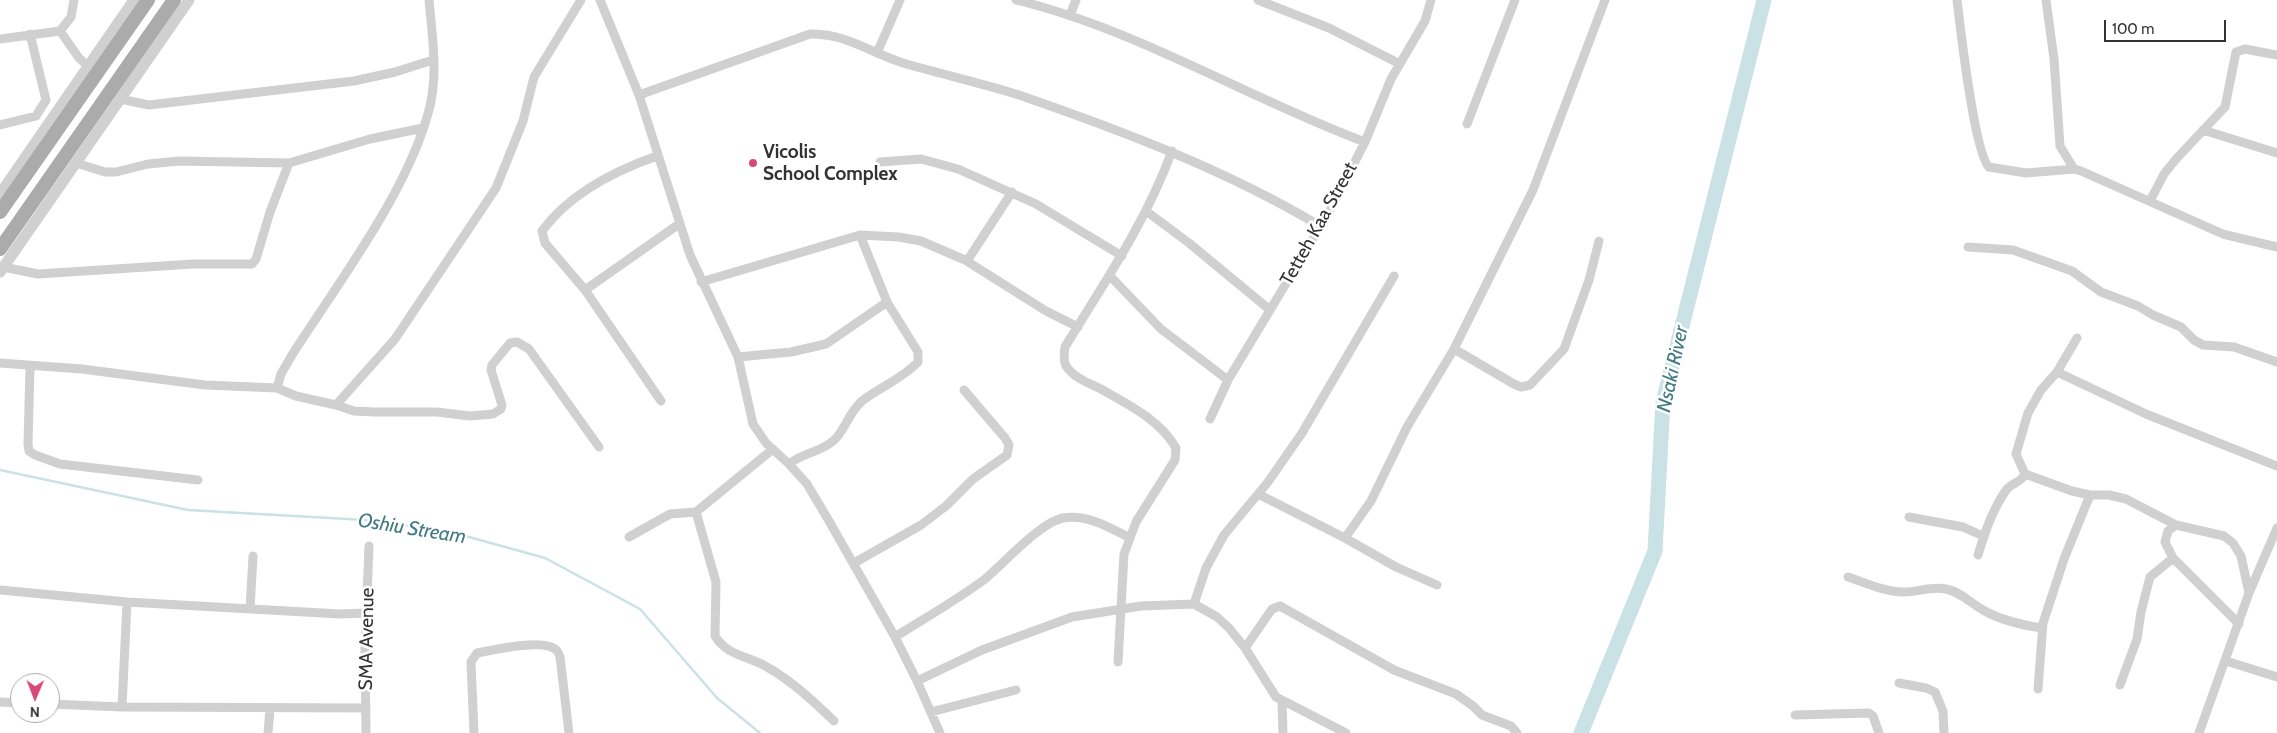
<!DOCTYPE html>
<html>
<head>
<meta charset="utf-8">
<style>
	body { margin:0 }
	#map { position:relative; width:2277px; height:733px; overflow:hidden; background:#fff; font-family:Cabin,sans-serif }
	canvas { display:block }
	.north { position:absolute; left:10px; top:673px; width:50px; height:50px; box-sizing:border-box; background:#fff; border:1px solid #adadad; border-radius:50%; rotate:181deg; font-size:14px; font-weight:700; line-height:20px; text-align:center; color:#333 }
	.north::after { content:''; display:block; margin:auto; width:18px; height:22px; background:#d6497b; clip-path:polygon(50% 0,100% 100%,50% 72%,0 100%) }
	.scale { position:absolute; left:2104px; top:20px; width:122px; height:22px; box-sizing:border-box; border:2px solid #333; border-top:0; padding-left:6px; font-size:15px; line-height:18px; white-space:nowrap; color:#333; -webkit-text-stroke:4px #fff; paint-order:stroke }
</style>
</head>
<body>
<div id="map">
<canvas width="2277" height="733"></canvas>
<div class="north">N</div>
<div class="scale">100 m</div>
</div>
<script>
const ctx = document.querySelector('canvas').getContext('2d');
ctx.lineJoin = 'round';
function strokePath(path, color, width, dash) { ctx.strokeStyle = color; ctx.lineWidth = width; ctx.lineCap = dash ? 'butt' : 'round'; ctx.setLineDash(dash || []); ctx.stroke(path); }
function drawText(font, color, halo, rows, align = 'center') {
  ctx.font = font + ' Cabin,sans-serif'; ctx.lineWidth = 5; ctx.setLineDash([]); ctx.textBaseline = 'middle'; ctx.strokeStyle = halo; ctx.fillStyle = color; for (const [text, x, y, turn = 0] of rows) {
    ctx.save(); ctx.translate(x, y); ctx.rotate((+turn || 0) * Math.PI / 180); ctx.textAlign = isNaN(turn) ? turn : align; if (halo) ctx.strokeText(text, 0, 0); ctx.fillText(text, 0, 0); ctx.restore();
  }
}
strokePath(new Path2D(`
	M0,470L188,510L383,521L469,537L545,558L640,609L717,698L760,733`), '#cae2e5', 2.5);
strokePath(new Path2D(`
	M1581,733L1655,551L1663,402L1764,0`), '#cae2e5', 15);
strokePath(new Path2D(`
	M600,0L639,95L690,255L738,357L753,424L766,443L789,464L807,484L829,521L895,637L917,681L940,733
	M1016,0C1139,30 1247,98 1365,142
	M1258,0L1329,28L1400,64
	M1957,0C1960,26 1975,155 1989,167L2026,173L2074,169L2081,171L2223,234L2277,247
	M2046,0L2054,59L2060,146L2074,169
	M1070,15L1076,0
	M60,31L71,17L74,0
	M0,39L60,31L79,58L89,67
	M877,53L900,0
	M639,95L810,34C845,33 871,53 903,63C941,74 981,83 1019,95C1123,131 1226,170 1320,226
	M120,99L149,105L354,81L395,72L433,60
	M1467,124L1515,0
	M0,125L36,116L46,100L30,34
	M2203,130L2277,153
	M657,156C614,171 570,193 542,231L545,243L585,290L661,401
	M880,162L921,159L958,169L1036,204L1122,256
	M76,163L105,172H116L148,164L179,161L289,163L370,139L423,128
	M2150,201L2164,174L2177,158L2225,107L2236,52L2245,49L2277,55
	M1146,211L1189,243L1270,310
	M1968,247L2013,250L2072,271L2101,292L2138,306L2153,315L2181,327L2194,340L2203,345L2234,347L2277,362
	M967,261L1012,192
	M3,267L38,274L193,264H252L256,259L270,212L289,163
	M1110,276L1161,329L1228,380
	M701,282L860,235L899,237L921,241L965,260L1046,311L1078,327
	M585,290L679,224
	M1454,349L1514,384L1521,387L1530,385L1564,349L1589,280L1599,241
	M738,357L791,352L826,344L887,302
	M0,363L82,369L205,385L277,388L296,396L336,405L395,339L496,188L523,121L534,77L581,0
	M30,367L28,444L29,451L35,455L60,464L198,480
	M2057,372L2146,414L2277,466
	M277,388L281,374L292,355C338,283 410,189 430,106C438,72 432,34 429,0
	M336,405L354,411L375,412H437L470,416L493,414L501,409L502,405L491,370L492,365L510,343L517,342L529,349L599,447
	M1210,419L1228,380L1329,212L1365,142L1391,79L1425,21L1431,0
	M789,464C802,453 821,452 833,441C844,433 848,413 862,401C880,387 902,379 918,362V352L887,302L860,235
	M2025,474L2072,491L2090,495H2109L2126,499L2176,525L2224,536L2233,543L2241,556L2249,593L2199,733
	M1258,494L1345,538L1396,567L1437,585
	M696,512L716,582L715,636C727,656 749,656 767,667C792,681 813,701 834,721
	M1909,517L1963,527L1983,536
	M629,537L670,514L696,512L773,449
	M1345,538L1371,501L1407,427L1454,349L1533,190L1605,0
	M1978,555C1985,532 1993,508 2007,489C2013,482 2021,483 2025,474L2016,454L2028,413L2041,390L2057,372L2077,338
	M2173,558L2239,624
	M854,563L921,525L946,506L973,479L1007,455L1009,445L1005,438L964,390
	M1848,577C1866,583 1885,592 1904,592C1918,592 1932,586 1946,589C1961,592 1970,603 1983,610C2000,620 2022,625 2042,628
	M0,590L127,602L340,614L366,613
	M2249,593L2277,528
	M1194,604L1206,568L1224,535L1268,482L1302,433L1394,276
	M250,609L253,556
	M895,637C925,618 957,600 985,579C1004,563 1041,522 1063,518C1087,514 1109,527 1128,537
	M1245,648L1272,609L1280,606L1394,670L1456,694L1473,706L1482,715L1511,726L1517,733
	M2226,661L2277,677
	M1118,662L1124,554L1136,522L1175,460L1176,448C1160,420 1129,405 1101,389C1089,383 1074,378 1066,366C1063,360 1064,353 1065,347C1104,283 1146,222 1172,151
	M917,681L982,650L1072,617L1141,606L1194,604L1217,617L1229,628L1245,648L1276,697L1346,733
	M1899,683L1926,688L1935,692L1943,711L1944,733
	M2120,685L2137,639L2141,612L2150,577L2173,558L2165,542L2168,531L2176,525
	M2038,689L2043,623L2064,559L2090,495
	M0,702L20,703
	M1282,702L1283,733
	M50,704L122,707L366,708
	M122,707L127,602
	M931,712L1016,690
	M1795,715L1869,713L1873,716L1879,733
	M268,733L270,709
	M366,733L365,647L369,546
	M474,733L471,662L477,653C492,650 545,638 556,650C558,651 559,654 560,657L569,733`), '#d0d0d0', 9);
strokePath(new Path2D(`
	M0,194L134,0
	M0,272L189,0`), '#d0d0d0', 11);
strokePath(new Path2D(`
	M0,212L148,0
	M0,249L174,0`), '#ababab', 14);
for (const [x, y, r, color] of [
	[753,163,5,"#d6497b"]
]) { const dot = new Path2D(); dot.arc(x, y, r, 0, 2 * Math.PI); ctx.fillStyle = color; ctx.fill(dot); strokePath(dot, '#fff', 2); }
drawText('bold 19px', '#333', '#fff', [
	["Vicolis",763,152],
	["School Complex",763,174]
], 'left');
drawText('19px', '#333', '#fff', [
	["Tetteh Kaa Street",1319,224,-61],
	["SMA Avenue",367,639,-89]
]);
drawText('italic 20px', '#427b82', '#fff', [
	["Nsaki River",1673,369,-78],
	["Oshiu Stream",412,529,9]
]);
</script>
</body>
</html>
